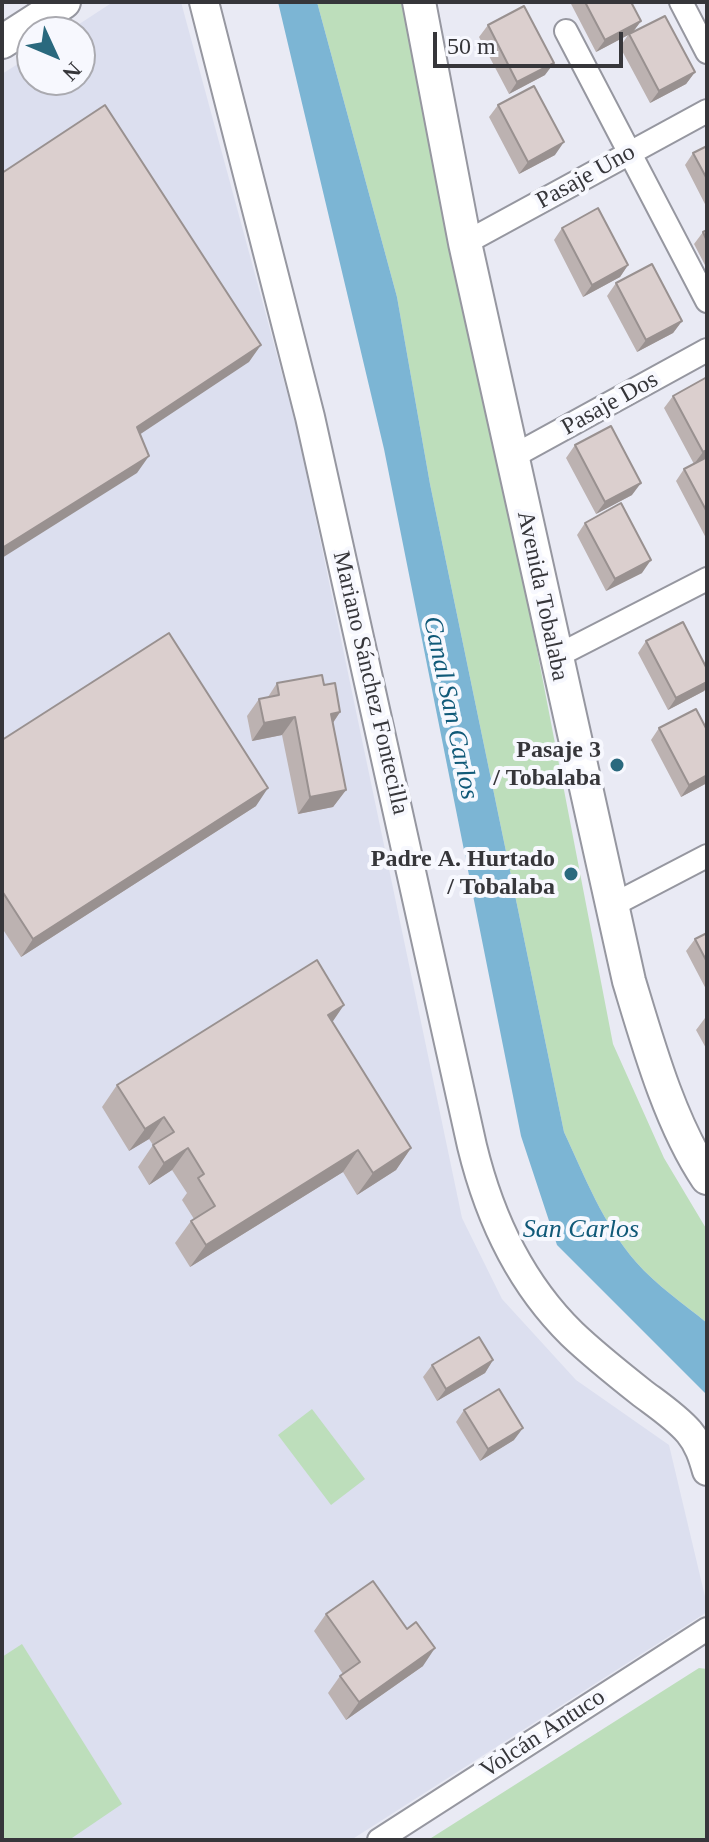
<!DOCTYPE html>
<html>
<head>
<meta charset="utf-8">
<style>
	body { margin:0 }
	#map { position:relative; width:709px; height:1842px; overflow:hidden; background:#e9eaf4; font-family:"Times New Roman",serif }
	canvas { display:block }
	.frame { position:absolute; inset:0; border:4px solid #36363a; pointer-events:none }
	.north { position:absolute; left:16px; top:16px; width:80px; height:80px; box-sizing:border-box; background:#f7f8fe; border:2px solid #aaaab0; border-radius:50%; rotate:134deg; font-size:22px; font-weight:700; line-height:32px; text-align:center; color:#36363a }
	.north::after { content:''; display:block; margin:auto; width:28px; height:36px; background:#2a697e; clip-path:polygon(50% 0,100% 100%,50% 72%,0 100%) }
	.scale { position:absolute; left:433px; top:32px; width:190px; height:36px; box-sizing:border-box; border:4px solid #36363a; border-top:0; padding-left:10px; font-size:24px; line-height:28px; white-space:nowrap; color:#36363a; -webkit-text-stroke:6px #f7f8fe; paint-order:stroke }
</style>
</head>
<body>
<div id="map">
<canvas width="709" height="1842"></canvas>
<div class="frame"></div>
<div class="north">N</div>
<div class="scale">50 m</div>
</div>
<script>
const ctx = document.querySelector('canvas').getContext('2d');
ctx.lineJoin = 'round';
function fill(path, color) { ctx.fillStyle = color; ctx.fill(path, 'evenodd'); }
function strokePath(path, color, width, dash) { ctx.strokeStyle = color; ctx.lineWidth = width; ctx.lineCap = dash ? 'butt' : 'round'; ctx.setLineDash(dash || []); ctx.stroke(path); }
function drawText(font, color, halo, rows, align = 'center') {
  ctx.font = font + ' "Times New Roman",serif'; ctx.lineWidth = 8; ctx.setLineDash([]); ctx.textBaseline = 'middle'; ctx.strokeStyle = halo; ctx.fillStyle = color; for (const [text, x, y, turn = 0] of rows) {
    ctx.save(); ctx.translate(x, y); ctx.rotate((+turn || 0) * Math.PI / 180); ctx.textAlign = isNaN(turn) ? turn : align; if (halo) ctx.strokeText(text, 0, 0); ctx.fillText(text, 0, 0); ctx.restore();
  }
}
fill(new Path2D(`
	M113,2H181L297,429L462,1218L502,1299L576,1380L669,1445L707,1605V1612L351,1840H2V74L32,55V80H80V32H67Z`), '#dcdfef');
fill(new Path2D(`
	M317,2H401L498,448L613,1044L664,1158L707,1230V1323C684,1304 656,1285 636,1262C603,1224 585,1177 564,1132L430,484L397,297Z
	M312,1409L365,1479L331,1505L278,1435Z
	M22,1644L122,1804L69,1840H2V1657Z
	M699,1668L707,1669V1840H428Z`), '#bddebb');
fill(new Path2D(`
	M278,2H317L397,297L430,484L564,1132C585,1177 603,1224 636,1262C656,1285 684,1304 707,1323V1395L557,1245L521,1136L384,449Z`), '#7cb5d4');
const minor = new Path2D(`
	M681,2L707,52
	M566,31L707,301
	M465,243L707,111
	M512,457L707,350
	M555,657L707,579
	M611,906L707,856
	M379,1840L707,1629`);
const tertiary = new Path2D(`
	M204,2L310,417L472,1146C489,1216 520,1283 572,1334C594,1355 618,1374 642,1393C658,1405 676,1417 689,1432C699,1444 703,1457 707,1471`);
const secondary = new Path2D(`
	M419,2L465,243L629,981C648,1044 670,1123 707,1178
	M2,42L64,2`);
strokePath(minor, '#9697a0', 26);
strokePath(tertiary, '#9697a0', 32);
strokePath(secondary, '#9697a0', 36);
strokePath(minor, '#fff', 22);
strokePath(tertiary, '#fff', 28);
strokePath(secondary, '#fff', 32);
fill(new Path2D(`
	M570,2H631L641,21L633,32L695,72L686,84L650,103L620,47L628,35L596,52Z
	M488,25L545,75L509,94L479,37Z
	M498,105L555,155L519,174L489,117Z
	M707,146V208L685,165L693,153Z
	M562,228L628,265L620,277L583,297L554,240Z
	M707,230V269L694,244L703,232Z
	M616,283L682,321L673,333L637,352L607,296Z
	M707,377V537L706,538L676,481L684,469L694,464L664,408L673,396Z
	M575,445L632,495L596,514L566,458Z
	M585,523L642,573L606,591L577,535Z
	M646,641L707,669V687L704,691L668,710L638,653Z
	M277,683L324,685L340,712L333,723L346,790L333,807L298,814L282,735L252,741L247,716L259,699L268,697Z
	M659,728L707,730V783L681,797L651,740Z
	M2,740L256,806L21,957L2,928Z
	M707,933V991L686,951L695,939Z
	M707,1017V1050L696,1030L705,1018Z
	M332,1022L411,1148L396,1170L357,1195L343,1172L190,1267L175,1243L191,1221L194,1219L182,1200L187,1193L172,1170L149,1185L138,1167L153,1145L149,1139L129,1151L102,1107L117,1085Z
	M493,1360L485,1373L437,1401L423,1377L432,1365Z
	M464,1410L514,1440L480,1461L456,1422Z
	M326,1614L423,1666L346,1720L328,1693L340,1676L343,1674L314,1631Z`), '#bcb2b1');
fill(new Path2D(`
	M641,21L632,33L596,52L605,40Z
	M554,63L545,75L509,94L517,82Z
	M695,72L686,84L650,103L659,91Z
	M564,142L555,155L519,174L528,162Z
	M628,265L620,277L583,297L592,285Z
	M682,321L673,333L637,352L646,340Z
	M261,345L249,362L124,445L137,427Z
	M707,450V458L694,464L703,452Z
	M149,456L137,473L2,558V548Z
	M641,483L632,495L596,514L605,502Z
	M651,560L642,573L606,591L615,579Z
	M707,682V687L704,691L668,710L676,698Z
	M340,712L328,730L331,714Z
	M295,717L282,735L252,741L264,723Z
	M707,775V783L681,797L689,785Z
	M268,788L256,806L21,957L33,939Z
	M346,790L333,807L298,814L310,797Z
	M344,1005L329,1027L328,1015Z
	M164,1117L149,1139L129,1151L145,1129Z
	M188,1148L172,1170L149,1185L164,1163Z
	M411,1148L396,1170L357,1195L373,1173Z
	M358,1150L343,1172L190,1267L206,1245Z
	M493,1360L485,1373L437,1401L446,1389Z
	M523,1428L514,1440L480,1461L488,1449Z
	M435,1648L423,1666L346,1720L359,1702Z`), '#999190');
const building = new Path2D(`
	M585,2H631L641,21L605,40Z
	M524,6L554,63L517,82L488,25Z
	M665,16L695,72L659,91L629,34Z
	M534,86L564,142L528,162L498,105Z
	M105,105L261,345L137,427L149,456L2,548V173Z
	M707,146V179L693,153Z
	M598,208L628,265L592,285L562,228Z
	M707,230V241L703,232Z
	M652,264L682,321L646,340L616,283Z
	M707,377V450L703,452L673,396Z
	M611,426L641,483L605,502L575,445Z
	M707,457V512L684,469Z
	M621,503L651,560L615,579L585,523Z
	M683,622L707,669V682L676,698L646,641Z
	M169,633L268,788L33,939L2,891V740Z
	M322,675L324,685L335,683L340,712L331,714L346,790L310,797L295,717L264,723L259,699L279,695L277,683Z
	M696,709L707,730V775L689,785L659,728Z
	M707,933V962L695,939Z
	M317,960L344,1005L328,1015L411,1148L373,1173L358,1150L206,1245L191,1221L215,1206L198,1178L204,1174L188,1148L164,1163L153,1145L174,1132L164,1117L145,1129L117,1085Z
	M479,1337L493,1360L446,1389L432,1365Z
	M499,1389L523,1428L488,1449L464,1410Z
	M373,1581L407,1629L416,1622L435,1648L359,1702L340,1676L360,1662L326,1614Z`);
fill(building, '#dbcfce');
strokePath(building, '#999190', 2);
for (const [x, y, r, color] of [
	[617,765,8,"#2a697e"],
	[571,874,8,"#2a697e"]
]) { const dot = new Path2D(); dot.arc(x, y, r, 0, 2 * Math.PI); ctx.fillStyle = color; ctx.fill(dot); strokePath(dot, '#f7f8fe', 3); }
drawText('24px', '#36363a', '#f7f8fe', [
	["Pasaje Uno",586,177,-29],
	["Pasaje Dos",610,404,-29],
	["Avenida Tobalaba",542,596,78],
	["Mariano Sánchez Fontecilla",370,683,77],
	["Volcán Antuco",543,1734,-33]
]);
drawText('bold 24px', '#36363a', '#f7f8fe', [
	["Pasaje 3",601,751],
	["/ Tobalaba",601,779],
	["Padre A. Hurtado",555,860],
	["/ Tobalaba",555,888]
], 'right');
drawText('italic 26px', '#105978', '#f7f8fe', [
	["Canal San Carlos",450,708,78],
	["San Carlos",581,1230]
]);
</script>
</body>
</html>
